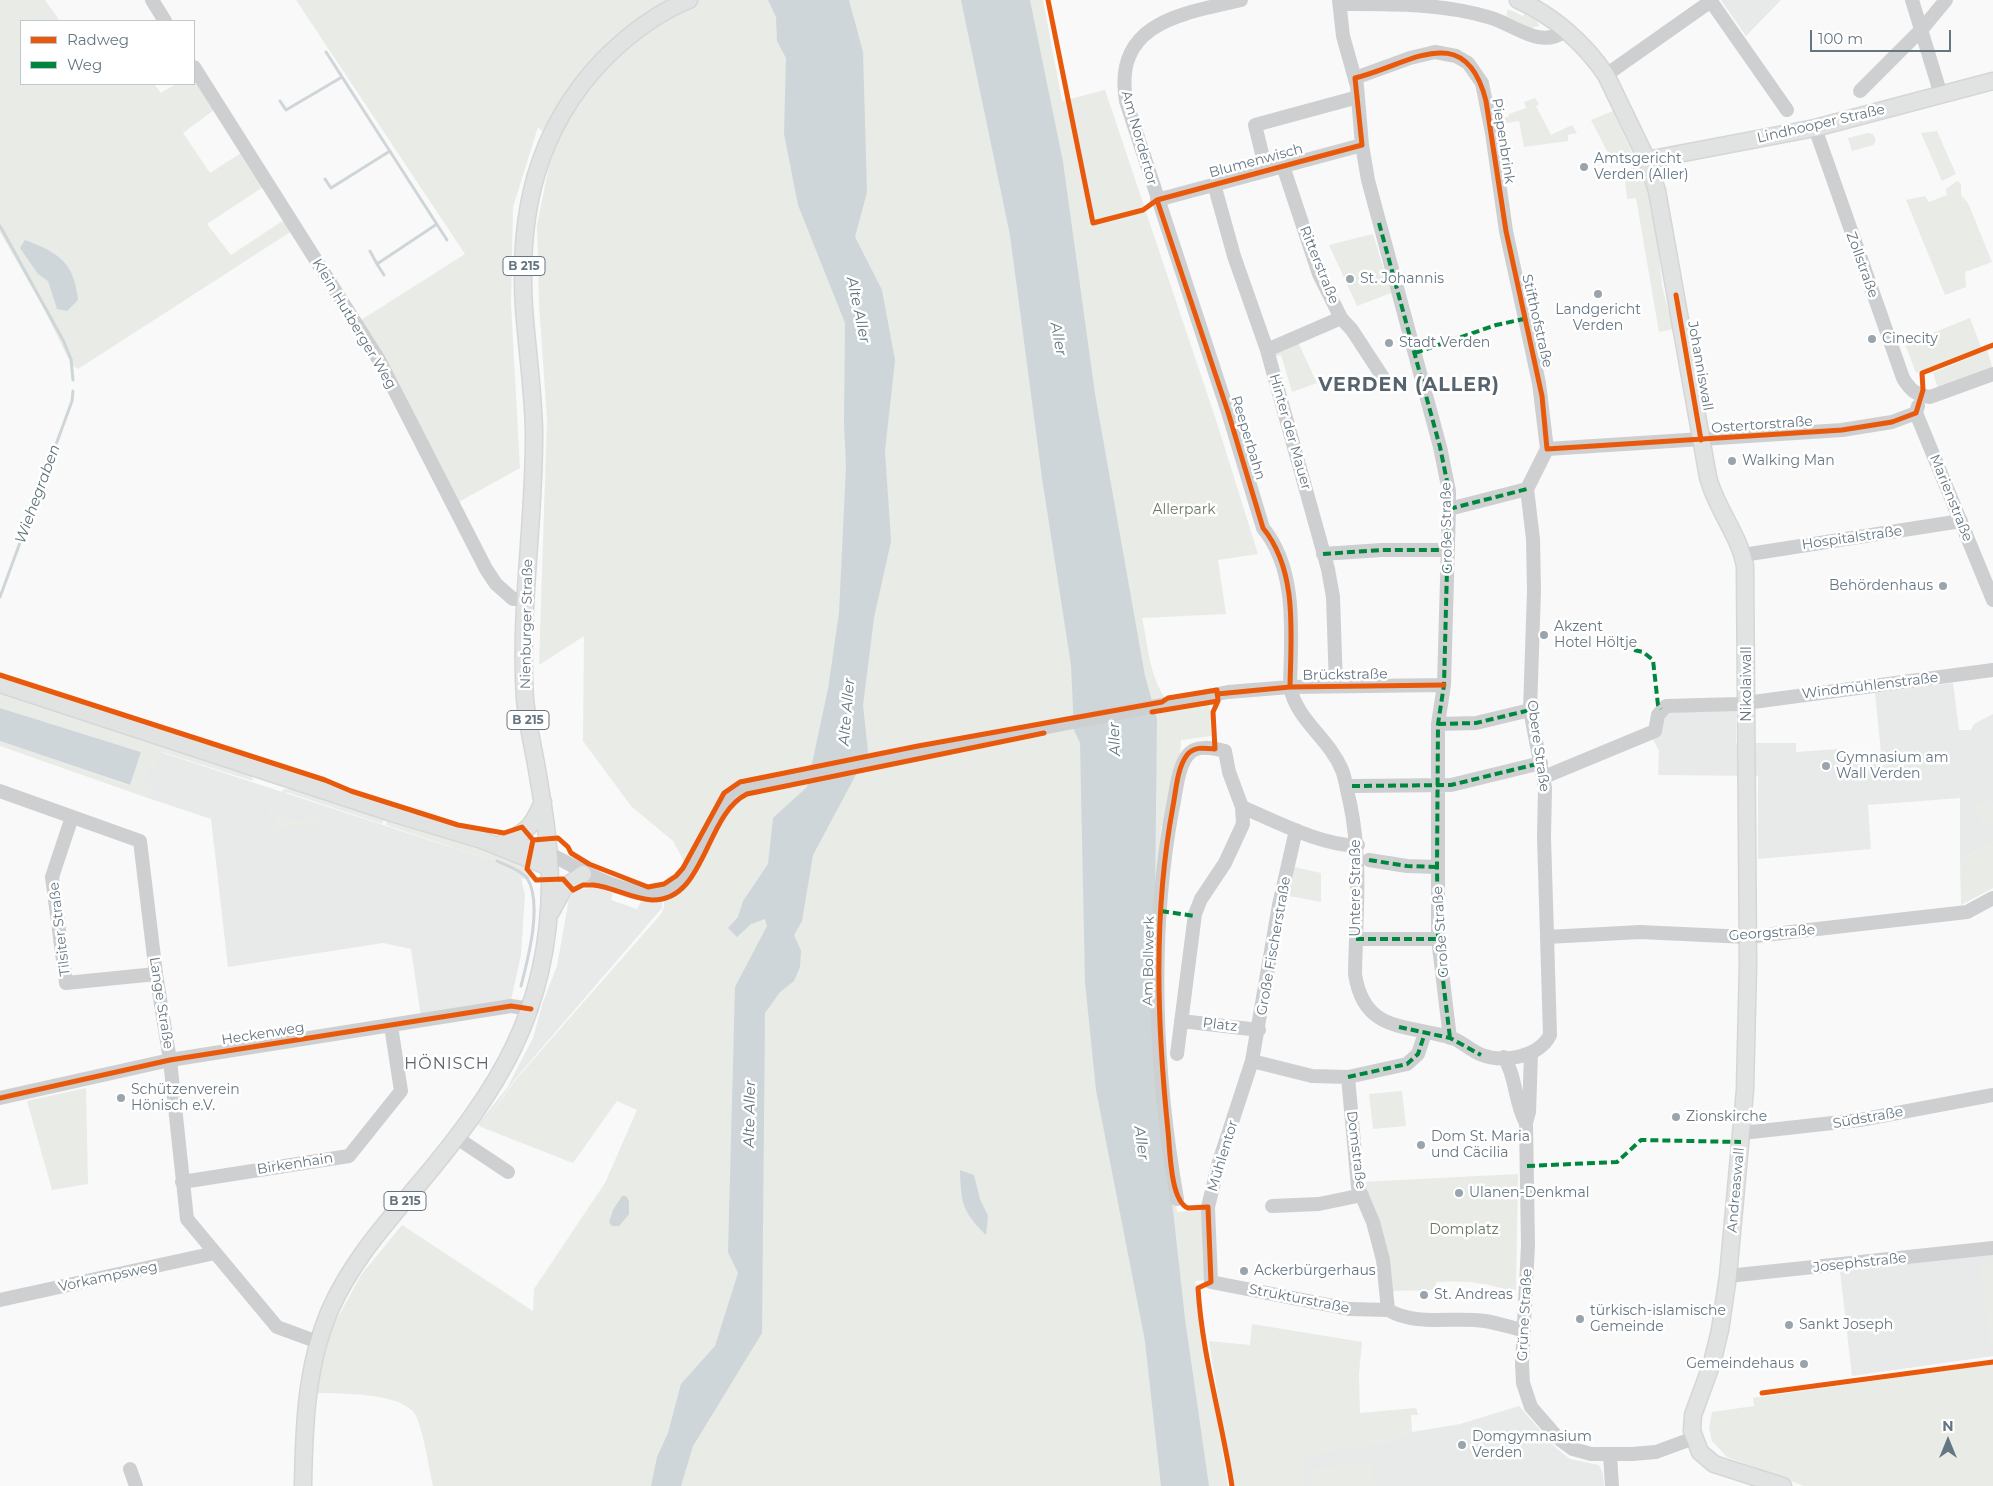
<!DOCTYPE html>
<html>
<head>
<meta charset="utf-8">
<style>
	body { margin:0 }
	#map { position:relative; width:1993px; height:1486px; overflow:hidden; background:#f9f9f9; font-family:Montserrat,sans-serif }
	canvas { display:block }
	.legend { position:absolute; left:20px; top:20px; width:175px; height:65px; box-sizing:border-box; background:#fff; border:1px solid #c1c8cd; margin:0; padding:6px 9px; list-style:none; font-size:15px; color:#657683 }
	.legend li { display:flex; align-items:center; gap:10px; height:25px }
	.legend b { width:25px; border:1px solid #c1c8cd }
	.north { position:absolute; left:1923px; top:1416px; width:50px; height:50px; -webkit-text-stroke:4px #fff; paint-order:stroke; rotate:0deg; font-size:14px; font-weight:700; line-height:20px; text-align:center; color:#657683 }
	.north::after { content:''; display:block; margin:auto; width:18px; height:22px; background:#657683; clip-path:polygon(50% 0,100% 100%,50% 72%,0 100%) }
	.scale { position:absolute; left:1810px; top:30px; width:141px; height:22px; box-sizing:border-box; border:2px solid #657683; border-top:0; padding-left:6px; font-size:15px; line-height:18px; white-space:nowrap; color:#657683; -webkit-text-stroke:4px #fff; paint-order:stroke }
</style>
</head>
<body>
<div id="map">
<canvas width="1993" height="1486"></canvas>
<ul class="legend">
<li><b style="height:6px;background:#e8590c"></b>Radweg</li>
<li><b style="height:6px;background:#00873e"></b>Weg</li>
</ul>
<div class="north">N</div>
<div class="scale">100 m</div>
</div>
<script>
const ctx = document.querySelector('canvas').getContext('2d');
ctx.lineJoin = 'round';
function fill(path, color) { ctx.fillStyle = color; ctx.fill(path, 'evenodd'); }
function strokePath(path, color, width, dash) { ctx.strokeStyle = color; ctx.lineWidth = width; ctx.lineCap = dash ? 'butt' : 'round'; ctx.setLineDash(dash || []); ctx.stroke(path); }
function drawText(font, color, halo, rows, align = 'center') {
  ctx.font = font + ' Montserrat,sans-serif'; ctx.lineWidth = 5; ctx.setLineDash([]); ctx.textBaseline = 'middle'; ctx.strokeStyle = halo; ctx.fillStyle = color; for (const [text, x, y, turn = 0] of rows) {
    ctx.save(); ctx.translate(x, y); ctx.rotate((+turn || 0) * Math.PI / 180); ctx.textAlign = isNaN(turn) ? turn : align; if (halo) ctx.strokeText(text, 0, 0); ctx.fillText(text, 0, 0); ctx.restore();
  }
}
fill(new Path2D(`
	M1721,0H1781L1746,36Z
	M1953,683L1959,730H1971L1974,724L1993,714V842L1960,860V798L1868,805L1871,849L1758,859V776L1658,775L1659,751L1652,738L1666,711L1736,707V743H1796V752L1838,749L1840,756L1881,753L1875,693Z
	M151,749L490,860L521,877L525,895L521,955L511,1000L421,1017L411,949L383,943L228,967L211,819L136,794Z
	M593,887L613,893L611,900L637,909L641,902L662,899V908L516,1078L481,1127L478,1124L507,1088L533,1038L543,1002L557,966L569,898L575,891Z
	M1993,1255V1356L1852,1376L1840,1271Z
	M1519,1406L1555,1447L1570,1459L1599,1465L1603,1473L1604,1486H1241L1274,1427L1382,1443L1412,1432L1460,1424Z`), '#e8e9e9');
fill(new Path2D(`
	M0,0H45L60,21H21V84H154L161,93L176,84H194V75L214,110L183,133L210,173L241,153L263,187L207,224L231,255L284,220L292,231L78,369L71,364L42,305L0,232Z
	M296,0H1043L1062,101L1105,90L1216,420L1258,554L1218,560L1226,614L1142,618C1148,644 1149,675 1165,698L1159,700L1162,712L1210,703L1211,736L1181,740L1180,754L1164,826H1161L1155,982L1163,1097L1177,1212L1205,1209L1207,1280L1195,1281L1228,1486H433C428,1464 425,1439 417,1418C407,1391 338,1394 314,1393L333,1326L361,1275L402,1225L533,1311L534,1289L605,1183L637,1110L617,1101L573,1163L481,1127L517,1078L661,914L664,907V899L684,889L693,878L673,841L631,806L583,741L584,636L539,665L547,419L539,304L537,225L549,166L556,147L538,127L513,207L511,304L520,468L457,503L361,320L465,254Z
	M1508,9L1523,16L1525,12L1538,20L1539,26L1531,28L1506,16Z
	M1535,98L1539,104L1536,106L1551,135L1572,125L1577,133L1568,135V141L1524,147L1519,121L1499,124L1498,118L1508,117L1509,114L1526,108L1524,102Z
	M1613,111L1632,153L1631,159L1625,165L1607,151L1591,120Z
	M1937,131L1956,174L1942,181L1921,133Z
	M1868,133L1873,134L1876,141L1873,145L1852,151L1848,138Z
	M1637,166C1656,177 1659,266 1663,289C1665,302 1671,315 1674,329L1659,332L1636,198L1627,199L1625,180L1631,169Z
	M1957,181L1961,184V195L1968,203L1992,262L1965,272L1966,287L1945,295L1906,200L1925,196L1929,202L1947,195L1946,189Z
	M1373,234L1391,293L1357,306L1329,245Z
	M1970,318L1981,347L1916,373L1905,344Z
	M1297,340L1317,383L1292,392L1281,355L1273,357L1272,351Z
	M1987,350L1993,369L1939,391L1933,373Z
	M0,688L251,772L253,781L162,752L157,769L149,767L143,784L151,787L148,798L0,746V741L129,785L141,752L0,708Z
	M284,789L306,790L386,816L382,824L286,792L284,799L278,796Z
	M1985,800L1988,806L1993,804V824L1985,829L1973,807Z
	M271,804L274,805L272,812L306,823L308,816L329,823L328,827L324,829L323,822L271,830L272,837H269L267,826H275V815H268Z
	M391,818L526,864L525,871L531,878L523,879L487,859L386,825L387,819Z
	M1993,842V888L1961,905L1960,860Z
	M1294,867L1321,873V902L1289,896Z
	M86,1088L88,1184L52,1190L27,1101Z
	M1402,1091L1406,1126L1373,1129L1369,1094Z
	M1518,1174L1516,1290C1504,1290 1496,1286 1484,1284C1469,1281 1451,1281 1436,1282L1435,1290L1391,1291L1360,1182Z
	M1993,1263V1345L1990,1346L1980,1265Z
	M1252,1324L1362,1342L1359,1374L1360,1413L1416,1408L1418,1415H1411L1412,1432L1382,1443L1305,1456L1303,1486H1232L1209,1341L1250,1345Z
	M1993,1364V1486H1804L1727,1457L1712,1441L1709,1428L1712,1412L1754,1406L1753,1398Z
	M1372,1461L1376,1486H1311L1309,1470Z`), '#e8ebe6');
fill(new Path2D(`
	M768,0H849L863,52L867,192L855,237L882,290L895,360L885,451L891,541L874,618L863,705L868,752L813,855L802,921L794,935L801,951L800,967L794,981L780,992L765,1013L762,1333L693,1446L681,1486H651L657,1457L668,1433L681,1384L715,1346L738,1273L728,1252L735,987L767,926L765,919L751,924L737,937L728,928L738,917L743,901L768,864L773,818L807,787L828,689L839,613L846,467L844,422L845,323L798,205L784,134L786,58L777,41L776,17Z
	M961,0H1030L1063,162L1095,394L1145,676L1157,719L1155,898L1169,1174L1185,1319L1209,1486H1161L1145,1341L1096,1090L1085,982L1080,743L1074,730L1071,665L1042,478L1010,235Z
	M25,240C59,253 74,262 78,300L67,311L57,309L48,281L38,274L20,248Z
	M0,708L141,752L130,785L0,741Z
	M960,1170L974,1175L980,1199L988,1216L986,1235C962,1211 961,1203 960,1170Z
	M622,1196H626L629,1201V1214L619,1226H612L609,1222L613,1210Z`), '#ced6d9');
strokePath(new Path2D(`
	M326,52L447,240
	M280,101L286,110L342,77
	M325,179L331,188L390,151
	M0,226L63,340L71,359L73,380
	M370,251L377,264L437,224
	M377,264L384,275
	M0,597L72,401L73,391
	M497,861C506,865 521,870 527,878C543,903 528,959 521,986`), '#ced6d9', 3);
const major = new Path2D(`
	M1518,0C1553,15 1585,44 1606,75L1647,160L1657,191L1708,477C1716,509 1739,534 1745,566L1748,964L1745,1090L1728,1276L1720,1330L1712,1363L1693,1415L1692,1431L1700,1452L1714,1464L1783,1486
	M1647,160L1815,128L1993,81
	M0,684L392,813L482,840L549,867
	M504,842L548,853
	M508,842C530,828 532,826 543,802
	M551,912L564,888L583,874
	M303,1486C304,1426 306,1366 330,1310C351,1262 386,1223 419,1184C498,1090 549,1012 550,885C550,844 543,804 536,764C532,742 527,721 525,699C519,610 535,520 534,430C533,389 527,349 524,308C518,214 536,130 603,60C628,35 656,13 689,0`);
strokePath(major, '#d5d6d7', 19);
strokePath(new Path2D(`
	M152,0L165,21
	M1241,0C1182,14 1113,22 1126,101L1228,412L1263,528C1298,571 1291,634 1290,687C1297,721 1329,738 1342,770C1346,780 1347,792 1350,803C1362,860 1356,916 1355,974C1364,1034 1408,1024 1452,1038C1463,1042 1471,1051 1482,1055C1504,1063 1539,1057 1550,1035L1544,837L1545,788L1530,710L1534,591L1533,539L1527,489
	M1339,0L1343,36L1357,86L1362,145L1368,180L1440,447L1449,491V509L1444,685L1438,724V939L1450,1038
	M1710,0L1787,110
	M1912,0L1941,95
	M1340,4C1389,4 1440,3 1488,17C1515,24 1539,50 1565,31
	M194,67L379,360L486,569L496,584L513,599H526
	M1606,75L1711,1
	M1355,78L1410,58L1435,52L1456,56L1468,63L1482,83L1492,133L1506,231L1539,383L1547,449
	M1860,91L1922,29L1946,0
	M1815,128L1903,378C1910,390 1916,395 1930,397L1993,374
	M1283,166L1319,274L1341,318L1352,330L1386,382
	M1266,170L1255,125L1358,97
	M1214,184L1234,256L1267,350L1328,569L1333,597L1336,686
	M1157,200L1362,145
	M1267,350L1341,318
	M1918,406L1916,413L1993,600
	M1547,449L1842,430L1892,422L1916,413
	M1449,509L1527,489L1547,449
	M1323,554L1381,550H1448
	M1743,555L1961,521
	M1438,724L1476,723L1530,710
	M1544,777L1655,731L1658,715L1666,706L1738,704L1993,670
	M1352,786L1451,785L1541,763
	M0,791L140,841L156,974L170,1060L187,1219L277,1327L318,1342
	M1242,807C1273,820 1324,847 1358,845
	M72,817L52,877L66,983L156,974
	M1296,830L1279,905L1252,1061L1219,1162L1208,1207L1211,1282L1349,1309L1388,1310
	M548,853C585,871 653,917 686,874C698,859 705,839 713,823C723,806 729,792 748,785L1228,692L1290,687L1444,685
	M1369,860L1407,866L1437,867
	M1547,937L1640,932L1747,937L1967,912L1993,898
	M1356,939H1438
	M1181,1021L1259,1030
	M1177,1054L1195,914L1201,899L1225,863L1243,824L1242,807L1229,772L1225,751C1213,748 1195,744 1187,756C1177,770 1176,794 1172,811C1149,937 1155,1073 1177,1199
	M1531,1054L1529,1112L1526,1123L1528,1245L1522,1364L1523,1383L1531,1407L1558,1438L1573,1449L1591,1454H1632L1656,1452L1694,1438
	M1504,1057C1517,1078 1514,1102 1526,1123
	M1252,1061L1312,1076L1348,1077L1407,1064L1418,1054L1425,1033
	M1348,1077L1358,1187L1373,1222L1383,1260L1388,1310
	M0,1098L170,1060L511,1006L531,1009
	M1742,1133L1860,1120L1993,1095
	M457,1138L508,1172
	M182,1182L349,1156L401,1091L391,1026
	M1272,1206L1319,1204L1362,1195
	M1728,1276L1993,1248
	M0,1300L215,1253
	M1388,1310C1418,1327 1452,1316 1485,1321C1497,1323 1510,1327 1523,1330
	M1610,1455L1612,1486
	M130,1469L136,1486`), '#cecfd0', 14);
strokePath(major, '#e1e2e2', 16);
strokePath(new Path2D(`
	M1379,223L1440,447L1449,491L1444,685L1438,724L1437,867L1438,939L1450,1038
	M1415,353L1496,325L1524,319
	M1449,509L1527,489
	M1323,554L1381,550H1448
	M1634,650L1643,652L1653,660L1658,705L1661,709
	M1438,724L1476,723L1530,710
	M1352,786L1451,785L1541,763
	M1369,860L1407,866L1437,867
	M1161,911L1195,916
	M1356,939H1438
	M1399,1027L1450,1038L1481,1055
	M1348,1077L1407,1064L1418,1054L1425,1033
	M1527,1166L1617,1162L1641,1140L1741,1142`), '#00873e', 4, [8, 4]);
strokePath(new Path2D(`
	M1048,0L1093,223L1143,210L1157,200L1362,145L1355,78C1407,66 1465,17 1486,101L1506,231L1542,396L1547,449L1842,430L1892,422L1916,413L1923,390L1922,373L1993,345
	M1157,200L1228,412L1263,528C1298,571 1291,634 1290,687
	M1676,295L1701,440
	M0,675L325,780L351,791L458,825L504,833L522,827L533,840L527,869L536,880L563,879L573,890L583,885H593C613,887 632,899 652,900C706,901 705,814 747,794L1044,733
	M1217,694L1290,687L1444,685
	M1152,712L1218,701
	M533,840L558,838L568,847L571,853L589,864L648,887L664,884L676,876L683,868L724,793L740,782L918,746L1162,702L1168,698L1217,690L1218,701L1213,712L1215,749C1205,748 1194,746 1187,755C1177,768 1176,791 1173,806C1153,914 1157,1023 1168,1131C1170,1148 1170,1201 1188,1208L1208,1207L1211,1282L1198,1288C1202,1355 1222,1420 1232,1486
	M0,1098L170,1060L511,1006L531,1009
	M1762,1393L1993,1362`), '#e8590c', 5);
for (const [x, y, r, color] of [
	[1584,167,5,"#99a4ac"],
	[1350,279,5,"#99a4ac"],
	[1598,294,5,"#99a4ac"],
	[1872,339,5,"#99a4ac"],
	[1389,343,5,"#99a4ac"],
	[1732,461,5,"#99a4ac"],
	[1943,586,5,"#99a4ac"],
	[1544,635,5,"#99a4ac"],
	[1826,766,5,"#99a4ac"],
	[121,1098,5,"#99a4ac"],
	[1676,1117,5,"#99a4ac"],
	[1421,1145,5,"#99a4ac"],
	[1459,1193,5,"#99a4ac"],
	[1244,1271,5,"#99a4ac"],
	[1424,1295,5,"#99a4ac"],
	[1580,1319,5,"#99a4ac"],
	[1789,1325,5,"#99a4ac"],
	[1804,1364,5,"#99a4ac"],
	[1462,1445,5,"#99a4ac"]
]) { const dot = new Path2D(); dot.arc(x, y, r, 0, 2 * Math.PI); ctx.fillStyle = color; ctx.fill(dot); strokePath(dot, '#fff', 2); }
for (const [x, y, w] of [
	[524,266,42],
	[528,720,42],
	[405,1201,42]
]) { const box = new Path2D(); box.roundRect(x - w / 2, y - 9.5, w, 19, 4); ctx.fillStyle = '#fff'; ctx.fill(box); strokePath(box, '#657683', 1); }
drawText('bold 12px', '#657683', null, [
	["B 215",524,266],
	["B 215",528,720],
	["B 215",405,1201]
]);
drawText('14px', '#657683', '#fff', [
	["Lindhooper Straße",1821,124,-13],
	["Am Nordertor",1139,138,74],
	["Piepenbrink",1503,141,81],
	["Blumenwisch",1256,161,-15],
	["Ritterstraße",1319,265,68],
	["Zollstraße",1862,265,70],
	["Stifthofstraße",1537,321,77],
	["Klein Hutberger Weg",354,324,59],
	["Johanniswall",1700,366,80],
	["Ostertorstraße",1762,425,-4],
	["Hinter der Mauer",1290,432,74],
	["Reeperbahn",1248,438,73],
	["Marienstraße",1951,498,68],
	["Große Straße",1447,528,-91],
	["Hospitalstraße",1852,538,-8],
	["Nienburger Straße",527,624,-89],
	["Brückstraße",1345,675,-1],
	["Nikolaiwall",1747,684,-90],
	["Windmühlenstraße",1870,686,-7],
	["Obere Straße",1538,746,82],
	["Untere Straße",1356,888,-90],
	["Tilsiter Straße",60,929,-97],
	["Große Straße",1441,932,-94],
	["Georgstraße",1772,933,-4],
	["Große Fischerstraße",1274,946,-80],
	["Am Bollwerk",1149,961,-89],
	["Lange Straße",161,1003,81],
	["Platz",1220,1025,7],
	["Heckenweg",263,1034,-9],
	["Südstraße",1868,1118,-10],
	["Domstraße",1356,1150,83],
	["Mühlentor",1223,1156,-73],
	["Birkenhain",295,1164,-9],
	["Andreaswall",1736,1190,-85],
	["Josephstraße",1860,1263,-6],
	["Vorkampsweg",108,1277,-12],
	["Strukturstraße",1299,1299,11],
	["Grüne Straße",1525,1315,-87]
]);
drawText('14px', '#657683', '#fff', [
	["Amtsgericht",1594,159],
	["Verden (Aller)",1594,175],
	["St. Johannis",1360,279],
	["Landgericht",1598,310,"center"],
	["Verden",1598,326,"center"],
	["Cinecity",1882,339],
	["Stadt Verden",1399,343],
	["Walking Man",1742,461],
	["Behördenhaus",1933,586,"right"],
	["Akzent",1554,627],
	["Hotel Höltje",1554,643],
	["Gymnasium am",1836,758],
	["Wall Verden",1836,774],
	["Schützenverein",131,1090],
	["Hönisch e.V.",131,1106],
	["Zionskirche",1686,1117],
	["Dom St. Maria",1431,1137],
	["und Cäcilia",1431,1153],
	["Ulanen-Denkmal",1469,1193],
	["Ackerbürgerhaus",1254,1271],
	["St. Andreas",1434,1295],
	["türkisch-islamische",1590,1311],
	["Gemeinde",1590,1327],
	["Sankt Joseph",1799,1325],
	["Gemeindehaus",1794,1364,"right"],
	["Domgymnasium",1472,1437],
	["Verden",1472,1453]
], 'left');
drawText('14px', '#687a64', '#fff', [
	["Allerpark",1184,510],
	["Domplatz",1464,1230]
]);
drawText('italic 15px', '#60757c', '#fff', [
	["Alte Aller",858,310,78],
	["Aller",1058,339,79],
	["Wiehegraben",38,494,-70],
	["Alte Aller",847,712,-85],
	["Aller",1115,739,-92],
	["Alte Aller",750,1114,-89],
	["Aller",1141,1143,82]
]);
ctx.letterSpacing = '1px';
drawText('16px', '#57646e', '#fff', [
	["HÖNISCH",447,1064]
]);
ctx.letterSpacing = '0px';
ctx.letterSpacing = '1px';
drawText('bold 19px', '#57646e', '#fff', [
	["VERDEN (ALLER)",1409,385]
]);
ctx.letterSpacing = '0px';
</script>
</body>
</html>
